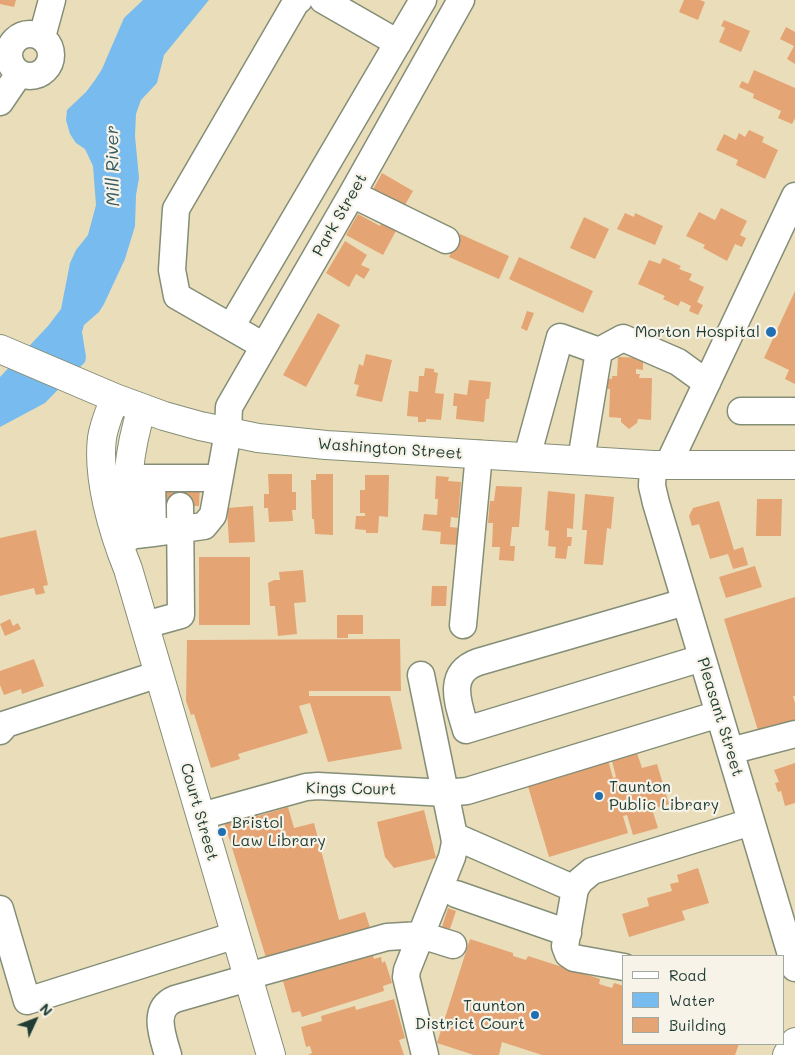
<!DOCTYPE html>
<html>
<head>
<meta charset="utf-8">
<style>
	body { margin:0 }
	#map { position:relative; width:795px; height:1055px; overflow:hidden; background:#eadeba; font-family:Mali,sans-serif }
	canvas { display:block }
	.legend { position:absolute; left:622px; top:955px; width:162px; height:90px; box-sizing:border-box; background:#f7f3e8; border:1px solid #a1aaa0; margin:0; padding:6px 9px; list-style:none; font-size:15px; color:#1f3d34 }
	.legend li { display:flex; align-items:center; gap:10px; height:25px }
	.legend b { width:25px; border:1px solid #a1aaa0 }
	.north { position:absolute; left:10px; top:995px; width:50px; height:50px; -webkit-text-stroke:4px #f7f3e8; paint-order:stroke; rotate:47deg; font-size:14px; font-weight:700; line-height:20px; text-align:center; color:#1f3d34 }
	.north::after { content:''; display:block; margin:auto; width:18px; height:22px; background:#1f3d34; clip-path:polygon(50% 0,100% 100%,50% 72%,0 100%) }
</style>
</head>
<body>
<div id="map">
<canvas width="795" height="1055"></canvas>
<ul class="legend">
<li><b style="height:6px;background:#fff"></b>Road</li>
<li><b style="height:14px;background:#78bbee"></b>Water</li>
<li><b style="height:14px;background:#e4a473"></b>Building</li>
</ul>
<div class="north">N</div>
</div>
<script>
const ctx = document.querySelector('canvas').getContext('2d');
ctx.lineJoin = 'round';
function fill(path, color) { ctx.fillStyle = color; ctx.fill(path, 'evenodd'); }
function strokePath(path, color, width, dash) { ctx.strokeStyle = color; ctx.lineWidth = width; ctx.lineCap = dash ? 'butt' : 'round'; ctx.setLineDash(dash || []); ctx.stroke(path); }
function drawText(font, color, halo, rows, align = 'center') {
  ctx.font = font + ' Mali,sans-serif'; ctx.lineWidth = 4.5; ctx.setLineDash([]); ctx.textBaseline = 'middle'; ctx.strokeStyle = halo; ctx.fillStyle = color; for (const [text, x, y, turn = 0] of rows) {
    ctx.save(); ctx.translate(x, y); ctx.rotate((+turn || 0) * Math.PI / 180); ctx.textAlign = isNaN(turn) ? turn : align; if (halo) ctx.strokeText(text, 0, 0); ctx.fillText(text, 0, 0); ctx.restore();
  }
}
fill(new Path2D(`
	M143,0H209L164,55L157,83L141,100L136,114L135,136L139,178L136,195L135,226L125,259L104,304L99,312L84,325L82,332L86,357L85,362L45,403L0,427V377L48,326L61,309L70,263L76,250L88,235L96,205L93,166L85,149L76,143L70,134L66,120L67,110L86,92L95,80L102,69L124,18Z`), '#78bbee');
fill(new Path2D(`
	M0,0H16L14,7L0,4Z
	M684,0H700L705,2L698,20L679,12Z
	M724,20L750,31L741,52L719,42L725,28L721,26Z
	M786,27L795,32V64L787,59L794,46L780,39Z
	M754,70L795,88V118L792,124L778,118L781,111L753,98L754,94L739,87L742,81L748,84Z
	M749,130L764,137L762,142L778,150L765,179L736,165L738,160L716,150L724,134L736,140L739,133L745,137Z
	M382,173L413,191L402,210L369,197Z
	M721,208L747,221L740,235L746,238L742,247L735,244L727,261L703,248L705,245L686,236L699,212L715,220Z
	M625,213L634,217L635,213L663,226L655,245L617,229Z
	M358,214L380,226L383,219L398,227L383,255L346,235Z
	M584,217L609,229L595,259L570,248Z
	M460,234L509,256L499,279L449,257Z
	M345,241L367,255L361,265L370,269L364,279L356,274L349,287L326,273Z
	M519,257L593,291L583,313L509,279Z
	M663,258L681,266L679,269L692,274L689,280L704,287L697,302L703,305L698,315L689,311L691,306L681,301L678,306L663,299L665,296L638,284L649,260L660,264Z
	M795,291V384L785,379L789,370L764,358Z
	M527,311L534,313L527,331L521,328Z
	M318,313L340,325L306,387L283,375Z
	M366,354L392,360L382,402L356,396L359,385L354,384L359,364L363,366Z
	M618,357L643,358V370L636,369V374H640L639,378H652L651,420L638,419L637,423L629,429L621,422V418L609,417L610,389H606L607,378L612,379V376H617Z
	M425,368L434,369V372L438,373L435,393L444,394L441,420L426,419V422H418V417L407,416L409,391L418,392L419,376H424Z
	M469,380L491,382L489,399H486L484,422L456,419L457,406H453L454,393L467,395Z
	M268,474H292V492H296V510H292L293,521L269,522L268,508H264V494H269Z
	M316,474H333V535L315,534L314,519H312L311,480H316Z
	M365,475H389L388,517L379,516L378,533H366V530L355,529L356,516H365V513H360V490H365Z
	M436,476L449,477L448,481L461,482L458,518L451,517L450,527L460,528L459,545L440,544L441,532L422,530L424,514L437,515L438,499H435Z
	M160,482L200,483L199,506L160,505Z
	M496,486L522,487L519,527H512L510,546H515L514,561L499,560L500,547H492L493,523H488L490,501H494Z
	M548,491L575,494L573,529L567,528V537H572L571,546H568L566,559L555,558L556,547L548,546L549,531L545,530Z
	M585,494L614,497L611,529L607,528L603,565L584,564L587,530H582Z
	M757,499H782L781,536H756Z
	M719,501L734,550L743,547L748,565L733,569L728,554L710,559L699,524L692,526L689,516L693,508Z
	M253,506L255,542L229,543L227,508Z
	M36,530L48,585L43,586L45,593L36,595L34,588L0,596V538Z
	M199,557H250V625H199Z
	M755,566L762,587L726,598L719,577Z
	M303,570L306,602L294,603L297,634L278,636L275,606H270L268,583L274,580H280L279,572Z
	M432,586H447L446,606H431Z
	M795,597V696H793L795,703V727L760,737L724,619Z
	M337,615H363V634H348V638H337Z
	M10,619L13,626L18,623L21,629L5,636L0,624Z
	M400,639L401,691H309V696H390L402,749L328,762L310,703L299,706L308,733L238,754L240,759L211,768L194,714L191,715L186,701L187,640Z
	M34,659L44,686L22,694L21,689L4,695L0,685V671Z
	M636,750L642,768L657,764L669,804L652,809L658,828L633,835L627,815L623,816L628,833L549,857L527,783L608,760L613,778L616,777L611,757Z
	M795,763V803L785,806L781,791L778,792L775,783L779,782L774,770Z
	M288,807L294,828L314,823L339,920L365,912L372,934L268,964L224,822L257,812L258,816Z
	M424,810L436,858L394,868L385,857L377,822Z
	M698,868L709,903L682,911L685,920L629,937L622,914L649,906L647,898L672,891L670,884L679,882L677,875Z
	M448,908L456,911L450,929L442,927Z
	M470,939L513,953V956L526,960L528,956L600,979L599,984L612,988L614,983L624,986V1044H739L735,1055H542L502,1042L499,1055H474L437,1043Z
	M371,949L374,959L381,957L382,963L385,961L392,983L383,986L384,991L302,1017L300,1011L292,1013L283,981L290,979L288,972Z
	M394,999L405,1038L399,1040L404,1055H308L312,1053L310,1046L306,1047L301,1027L322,1021L321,1016L355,1006L356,1010Z`), '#e4a473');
const minor = new Path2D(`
	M323,0L398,43
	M9 55a21 21 0 1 1 42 0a21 21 0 1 1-42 0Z
	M42,37L52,0
	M0,102L19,74
	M352,194L446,240
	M231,327L423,0
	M264,346L177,296L172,270L176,209L296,2L299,0
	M599,351L623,338L678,362L707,383
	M741,411H795
	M527,457L560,337L599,351L581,460
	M653,465L652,486L656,503L795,968
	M668,465L795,196
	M127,478H219
	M152,479L153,533
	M127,536L153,533L204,526L213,515L228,432L229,407L352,194L461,0
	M685,602L478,662C445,674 459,705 466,730L702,658
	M145,625L181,615L180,506
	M463,625L479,454
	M421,675L454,836L455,843L452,857L407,970L406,977L425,1055
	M0,731L6,724L159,674
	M730,751L795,734
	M201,816L306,787L318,786L446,793L467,791L719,714
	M454,836L575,889L565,946L568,954L574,958L624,967
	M575,889L580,881L592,871L751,822
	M456,894L568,933
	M0,909L27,1001L236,935
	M248,976L387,937L421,935L453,945
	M168,1055C163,1037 151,1009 175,999L248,978`);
const major = new Path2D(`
	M0,349L115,398L164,416L200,426L258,438L326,445L653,465H795
	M115,398C110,411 104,424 102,438C97,478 113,532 128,569L271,1055
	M127,538C127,488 127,455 142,408
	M787,1055L795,1042`);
strokePath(minor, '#848e77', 29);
strokePath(major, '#848e77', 30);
strokePath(minor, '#fff', 26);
strokePath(major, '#fff', 28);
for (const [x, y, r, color] of [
	[771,332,6,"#1f6fb2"],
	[599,796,5,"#1f6fb2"],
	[222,832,5,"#1f6fb2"],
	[535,1015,5,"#1f6fb2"]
]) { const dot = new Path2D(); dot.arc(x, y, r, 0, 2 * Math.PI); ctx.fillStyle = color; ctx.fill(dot); strokePath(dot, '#f7f3e8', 2); }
drawText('16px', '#1f3d34', '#f7f3e8', [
	["Park Street",340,215,-60],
	["Washington Street",390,449,4],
	["Pleasant Street",720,717,73],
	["Kings Court",351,789,1],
	["Court Street",199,812,74]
]);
drawText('16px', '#1f3d34', '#f7f3e8', [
	["Morton Hospital",760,332],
	["Taunton",609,787,"left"],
	["Public Library",609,805,"left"],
	["Bristol",232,823,"left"],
	["Law Library",232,841,"left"],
	["Taunton",525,1006],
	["District Court",525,1024]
], 'right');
drawText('italic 18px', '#355c62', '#f7f3e8', [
	["Mill River",113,166,-91]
]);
</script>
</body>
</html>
